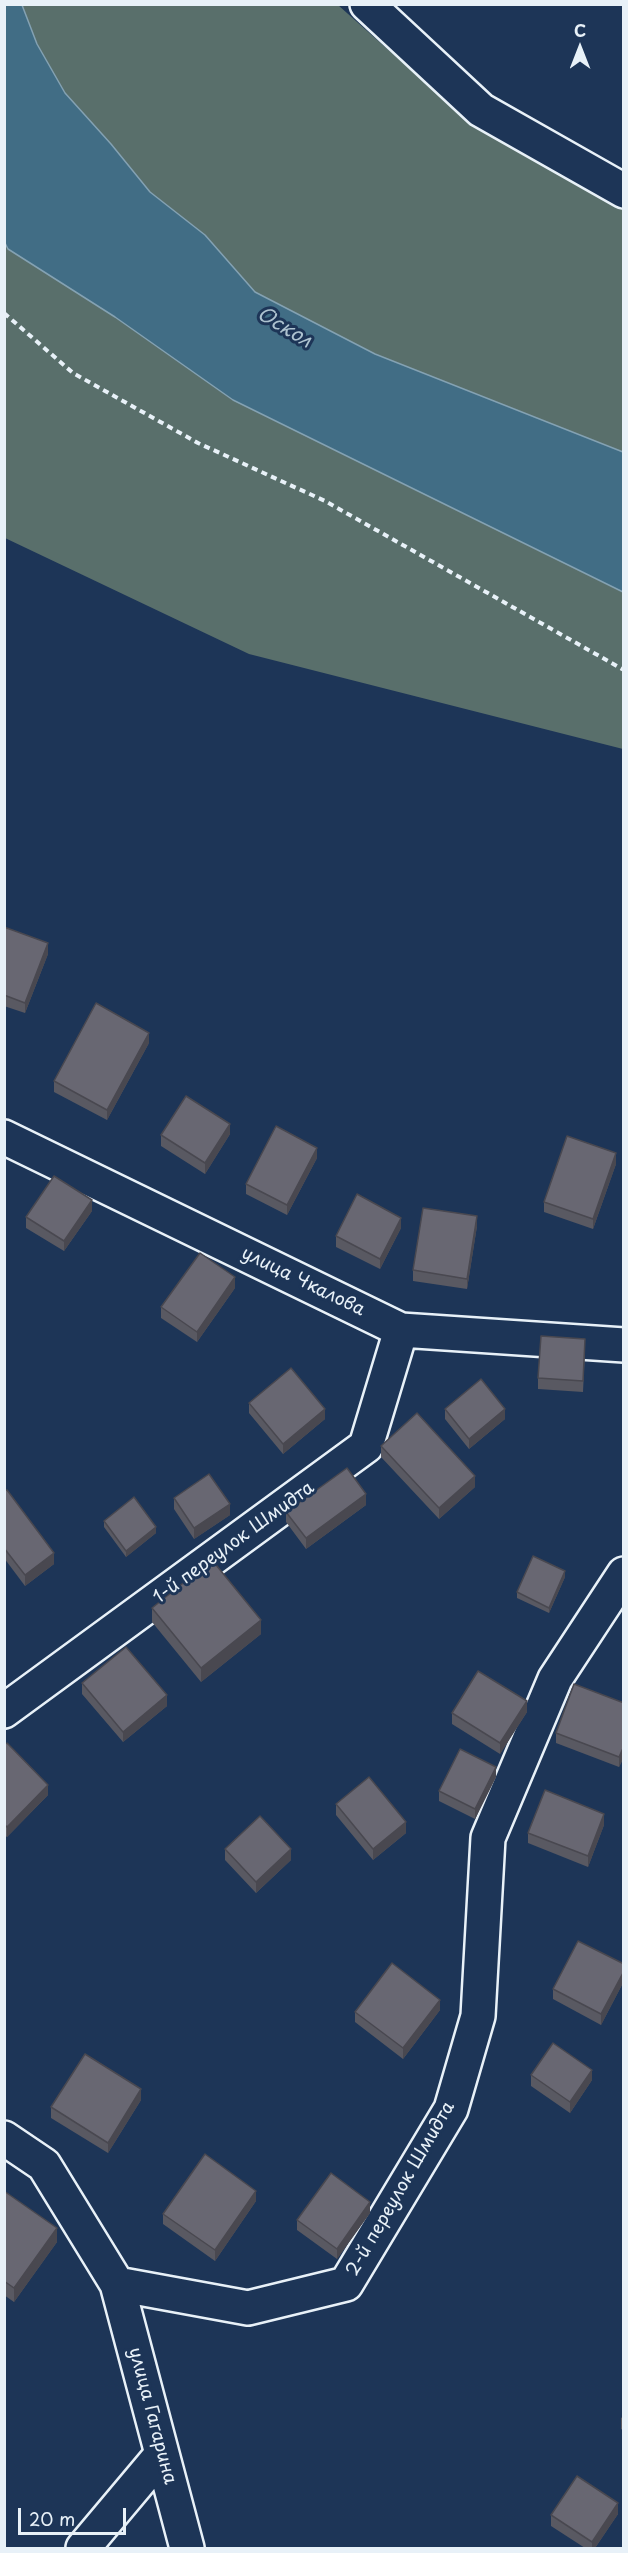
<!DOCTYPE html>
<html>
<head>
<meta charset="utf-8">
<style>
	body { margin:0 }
	#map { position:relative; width:628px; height:2553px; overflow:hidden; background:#1d3557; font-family:"Playpen Sans",sans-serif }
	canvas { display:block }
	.frame { position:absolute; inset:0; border:6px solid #e8f1f8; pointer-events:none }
	.north { position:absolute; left:550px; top:18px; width:60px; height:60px; -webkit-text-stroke:4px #1d3557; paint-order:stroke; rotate:0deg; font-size:16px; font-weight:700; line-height:24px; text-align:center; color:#e8f1f8 }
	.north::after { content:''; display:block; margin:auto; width:21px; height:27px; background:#e8f1f8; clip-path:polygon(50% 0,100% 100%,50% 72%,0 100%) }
	.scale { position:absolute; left:18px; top:2508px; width:108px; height:27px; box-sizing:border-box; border:3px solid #e8f1f8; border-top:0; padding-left:8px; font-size:18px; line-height:21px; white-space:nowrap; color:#e8f1f8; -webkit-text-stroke:4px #1d3557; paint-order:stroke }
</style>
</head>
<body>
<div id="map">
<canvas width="628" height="2553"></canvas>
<div class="frame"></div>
<div class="north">С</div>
<div class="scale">20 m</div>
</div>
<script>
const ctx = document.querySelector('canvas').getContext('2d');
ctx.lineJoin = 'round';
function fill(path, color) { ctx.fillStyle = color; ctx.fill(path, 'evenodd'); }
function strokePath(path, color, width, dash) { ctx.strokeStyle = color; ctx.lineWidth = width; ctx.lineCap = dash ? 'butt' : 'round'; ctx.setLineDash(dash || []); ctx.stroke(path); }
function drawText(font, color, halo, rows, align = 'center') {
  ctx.font = font + ' "Playpen Sans",sans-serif'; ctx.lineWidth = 6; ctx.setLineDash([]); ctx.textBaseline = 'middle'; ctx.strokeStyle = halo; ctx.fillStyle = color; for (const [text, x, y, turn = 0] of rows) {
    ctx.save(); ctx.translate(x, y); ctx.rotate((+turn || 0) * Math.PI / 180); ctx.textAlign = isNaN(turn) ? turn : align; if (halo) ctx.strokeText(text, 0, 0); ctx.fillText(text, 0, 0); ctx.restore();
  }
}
fill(new Path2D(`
	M22,5H338L466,119L623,208V452L375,354L255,292L205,235L150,192L111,144L65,93L37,44Z
	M4,241L9,249L115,317L233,400L623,592V749L249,654L5,538Z`), '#596f6b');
const water = new Path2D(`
	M5,4L22,5L37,44L65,93L111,144L150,192L205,235L255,292L375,354L623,452V592L233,400L115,317L8,249L4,241Z`);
fill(water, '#416d85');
strokePath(water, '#84a2b3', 1.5);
const minor = new Path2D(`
	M367,4L481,110L624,191
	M4,1137L401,1330L624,1345
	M4,1711L366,1446L401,1330
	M4,2138L44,2165L117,2284L187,2548
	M117,2284L248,2308L346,2284L451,2109L478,2016L488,1838L555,1679L624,1574
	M83,2548L162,2454`);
strokePath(minor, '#e8f1f8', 38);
strokePath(new Path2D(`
	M4,313L73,373L198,443L325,501L624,670`), '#e8f1f8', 4, [6, 4.5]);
strokePath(minor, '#1d3557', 33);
fill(new Path2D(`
	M4,927L48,954L25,1013L4,1006Z
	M149,1043L107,1120L54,1092V1081Z
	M230,1134L205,1174L161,1146V1135Z
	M317,1158L287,1215L246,1194V1184Z
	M616,1164L593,1229L544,1212V1202Z
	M92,1211L64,1251L26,1228V1217Z
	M477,1226L467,1289L413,1281V1270Z
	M401,1228L380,1269L336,1247V1236Z
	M235,1288L197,1342L161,1318V1307Z
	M585,1350L583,1392L538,1389V1378Z
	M249,1403L325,1419L283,1454L249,1413Z
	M445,1409L505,1419L469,1449L445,1419Z
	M381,1446L475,1487L439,1519L381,1457Z
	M4,1491L54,1564L25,1586L4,1558Z
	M174,1498L230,1515L194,1539L174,1509Z
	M366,1505L306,1549L286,1522V1512Z
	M104,1521L156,1533L126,1557L104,1527Z
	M565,1577L549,1613L517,1598V1592Z
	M152,1608L261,1634L201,1682L152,1622Z
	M82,1683L167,1706L123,1742L82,1694Z
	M624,1703V1757L619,1767L556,1743V1733Z
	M527,1712L500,1754L452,1724V1713Z
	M4,1745L48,1795L7,1837L4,1835Z
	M496,1777L475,1819L439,1801V1791Z
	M336,1804L406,1833L373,1860L336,1815Z
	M604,1825L588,1867L528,1843V1833Z
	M225,1849L291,1860L256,1893L225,1860Z
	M624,1964V1981L601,2025L553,1999V1989Z
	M440,2010L403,2059L355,2022V2012Z
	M531,2075L592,2080L570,2113L531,2086Z
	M141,2100L108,2153L51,2118V2107Z
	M4,2191L57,2242L14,2302L4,2295Z
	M256,2201L215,2261L163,2224V2214Z
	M370,2213L337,2259L297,2230V2220Z
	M624,2416V2431L621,2429V2418Z
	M618,2514L595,2548H585L551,2526V2515Z`), '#595962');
fill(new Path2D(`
	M48,943V954L25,1013V1003Z
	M149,1033V1043L107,1120V1110Z
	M230,1124V1134L205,1174V1163Z
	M317,1148V1158L287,1215V1205Z
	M616,1153V1164L593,1229V1219Z
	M92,1200V1211L64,1251V1241Z
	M477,1216V1226L467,1289V1279Z
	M401,1218V1228L380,1269V1259Z
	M235,1277V1288L197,1342V1332Z
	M325,1409V1419L283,1454V1444Z
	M505,1409V1419L469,1449V1439Z
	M475,1476V1487L439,1519V1508Z
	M366,1494V1505L306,1549V1538Z
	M230,1504V1515L194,1539V1528Z
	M156,1527V1533L126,1557V1551Z
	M54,1553V1564L25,1586V1575Z
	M565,1571V1577L549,1613V1608Z
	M261,1620V1634L201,1682V1668Z
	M167,1695V1706L123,1742V1732Z
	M527,1701V1712L500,1754V1743Z
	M624,1746V1757L619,1767V1757Z
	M496,1767V1777L475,1819V1809Z
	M48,1785V1795L7,1837V1827Z
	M604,1814V1825L588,1867V1856Z
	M406,1822V1833L373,1860V1849Z
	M291,1849V1860L256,1893V1882Z
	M624,1971V1981L601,2025V2014Z
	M440,2000V2010L403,2059V2048Z
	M592,2070V2080L570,2113V2102Z
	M141,2089V2100L108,2153V2143Z
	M256,2191V2201L215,2261V2250Z
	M370,2202V2213L337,2259V2249Z
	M57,2228V2242L14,2302V2288Z
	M618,2503V2514L595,2548H592V2542Z`), '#494850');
const building = new Path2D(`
	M4,927L48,943L25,1003L4,995Z
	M96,1003L149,1033L107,1110L54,1081Z
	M186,1096L230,1124L205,1163L161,1135Z
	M276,1126L317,1148L287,1205L246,1184Z
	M567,1136L616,1153L593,1219L544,1202Z
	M54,1176L92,1200L64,1241L26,1217Z
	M357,1194L401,1218L380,1259L336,1236Z
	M423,1208L477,1216L467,1279L413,1270Z
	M200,1253L235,1277L197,1332L161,1307Z
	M541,1336L585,1339L583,1381L538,1378Z
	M291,1368L325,1409L283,1444L249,1403Z
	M481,1379L505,1409L469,1439L445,1409Z
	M417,1413L475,1476L439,1508L381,1446Z
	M347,1468L366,1494L306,1538L286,1512Z
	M209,1474L230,1504L194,1528L174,1498Z
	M7,1490L54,1553L25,1575L4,1548V1491Z
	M134,1497L156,1527L126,1551L104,1521Z
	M533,1556L565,1571L549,1608L517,1592Z
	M212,1560L261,1620L201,1668L152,1608Z
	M126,1647L167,1695L123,1732L82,1683Z
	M478,1671L527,1701L500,1743L452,1713Z
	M574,1684L624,1703V1746L619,1757L556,1733Z
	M7,1743L48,1785L7,1827L4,1824V1745Z
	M460,1749L496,1767L475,1809L439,1791Z
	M369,1777L406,1822L373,1849L336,1804Z
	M545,1790L604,1814L588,1856L528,1833Z
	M260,1816L291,1849L256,1882L225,1849Z
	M578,1941L624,1964V1971L601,2014L553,1989Z
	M392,1963L440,2000L403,2048L355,2012Z
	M553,2043L592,2070L570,2102L531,2075Z
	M85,2054L141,2089L108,2143L51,2107Z
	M205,2154L256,2191L215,2250L163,2214Z
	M331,2173L370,2202L337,2249L297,2220Z
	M4,2191L57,2228L14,2288L4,2281Z
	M577,2476L618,2503L592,2542L551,2515Z`);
fill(building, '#686772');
strokePath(building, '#494850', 1.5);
drawText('18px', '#e8f1f8', '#1d3557', [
	["улица Чкалова",303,1282,26],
	["1-й переулок Шмидта",234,1543,-36],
	["2-й переулок Шмидта",401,2189,-60],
	["улица Гагарина",152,2416,75]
]);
drawText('italic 20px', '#aec3d0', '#1d3557', [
	["Оскол",284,328,31]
]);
</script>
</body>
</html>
